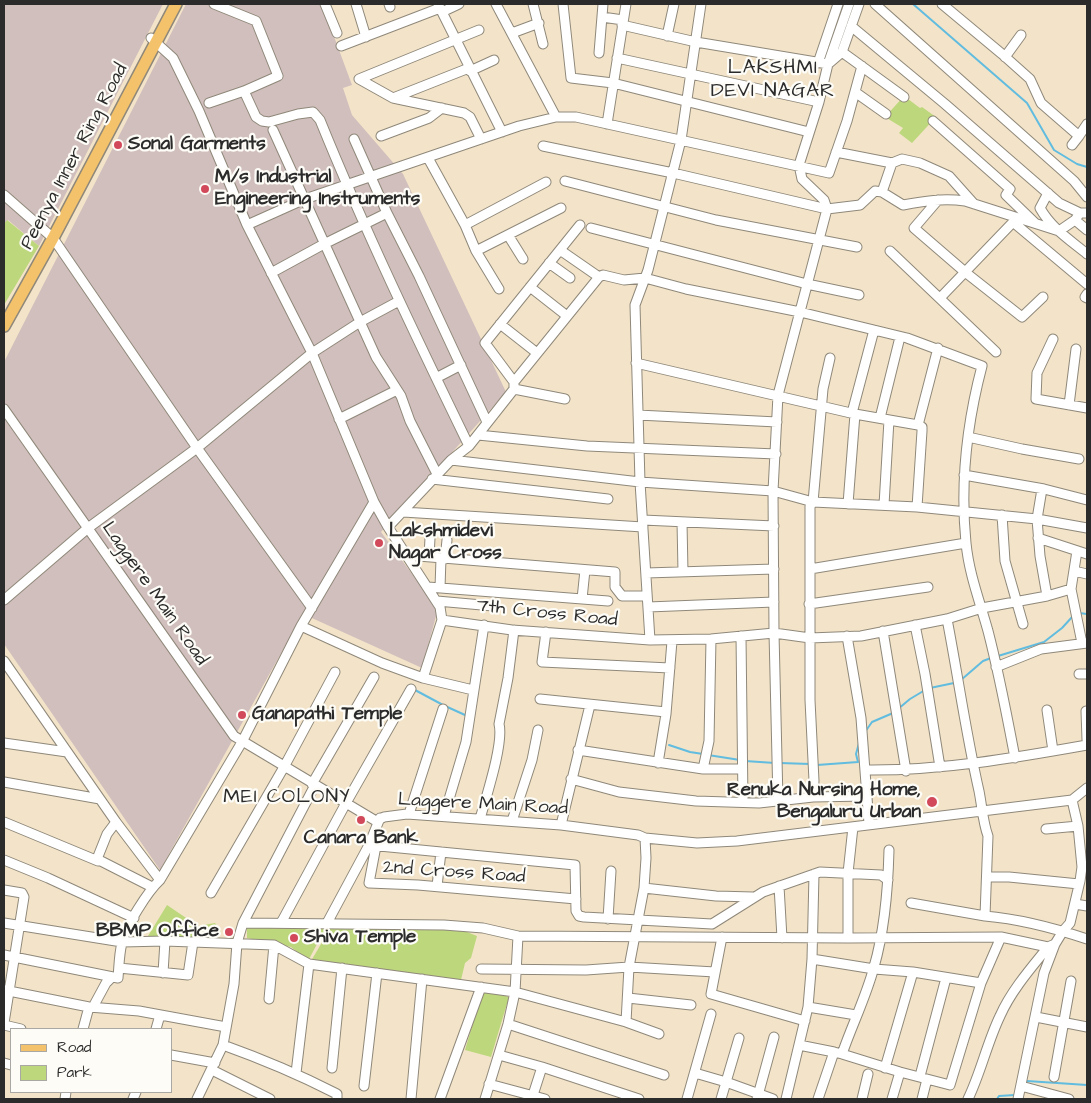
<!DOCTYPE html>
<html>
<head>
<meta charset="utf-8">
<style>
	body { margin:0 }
	#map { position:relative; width:1091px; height:1103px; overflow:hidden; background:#f3e4c9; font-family:"Architects Daughter",sans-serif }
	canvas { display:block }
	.frame { position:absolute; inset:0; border:5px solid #2b2b2b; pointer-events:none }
	.legend { position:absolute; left:10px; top:1028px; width:162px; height:65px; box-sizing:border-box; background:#fdfcf7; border:1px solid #a9a8a5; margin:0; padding:6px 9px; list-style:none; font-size:15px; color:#2b2b2b }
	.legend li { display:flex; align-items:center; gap:10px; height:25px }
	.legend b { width:25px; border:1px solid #a9a8a5 }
</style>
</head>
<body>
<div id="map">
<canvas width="1091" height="1103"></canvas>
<div class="frame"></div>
<ul class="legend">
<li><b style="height:6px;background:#f3c26a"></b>Road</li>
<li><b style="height:14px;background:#bdd77c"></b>Park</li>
</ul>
</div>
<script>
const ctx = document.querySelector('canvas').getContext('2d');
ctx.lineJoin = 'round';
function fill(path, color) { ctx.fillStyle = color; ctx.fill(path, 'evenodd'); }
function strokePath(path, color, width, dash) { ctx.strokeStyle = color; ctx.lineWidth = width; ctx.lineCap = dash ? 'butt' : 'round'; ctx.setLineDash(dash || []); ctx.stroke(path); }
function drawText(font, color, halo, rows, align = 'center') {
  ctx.font = font + ' "Architects Daughter",sans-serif'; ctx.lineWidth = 4.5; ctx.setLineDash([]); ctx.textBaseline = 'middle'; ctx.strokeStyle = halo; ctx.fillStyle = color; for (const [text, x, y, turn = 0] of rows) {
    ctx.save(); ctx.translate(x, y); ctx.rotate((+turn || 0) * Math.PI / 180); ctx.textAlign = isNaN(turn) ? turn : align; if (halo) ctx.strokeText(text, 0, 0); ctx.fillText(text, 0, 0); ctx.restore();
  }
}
fill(new Path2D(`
	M4,4H163L39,246L8,220L4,224Z
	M186,4H322L352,85L343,88L352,115L403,174L506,392L381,532L438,609L422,668L303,614L160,870L4,644V362Z`), '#d1bfbd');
fill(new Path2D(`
	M904,96L920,108L922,107L936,117L912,143L899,133L903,128L885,117Z
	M7,220L39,246L4,305V224Z
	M167,905L198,926L215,923L221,931L211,940L148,936Z
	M247,925L325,929L308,961L291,947L247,938Z
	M331,927L457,928L477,936L471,958L465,963L461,980L311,961Z
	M483,989L509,997L491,1057L465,1050Z`), '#bdd77c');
strokePath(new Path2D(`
	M913,4L1027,103L1054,150L1077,164L1087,167
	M1079,613L1087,614
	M998,656L1044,642L1062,628L1073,616
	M961,680L983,661L991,658
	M930,688L954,683
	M415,690L443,705L465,715
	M898,709L910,699L925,690
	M865,732L872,722L893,713
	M669,745L690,752L703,754
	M708,755L740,760
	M745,761L775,763
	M780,763L810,764
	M817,765L858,762L856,754L859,743
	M1026,1084L1027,1081L1087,1085
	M997,1099L999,1096L1015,1095`), '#61bcdf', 2);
const minor = new Path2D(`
	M325,4L337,33
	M356,4L366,37
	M389,4L390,7
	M438,4L502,132
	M496,4L556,117
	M533,4L543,44
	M563,4L571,78L613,83L809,132
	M875,4L1074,181L1087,197
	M942,4L1002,54L1030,79L1041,103L1079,136L1087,124
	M442,12L459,4
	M602,17L623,20
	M622,25L696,42L828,64L842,52L859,4
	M851,26L945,104L1059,203L1080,213H1087
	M479,30L359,79L393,98L464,113L470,117L481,139
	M512,33L539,23
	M667,36L674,4
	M151,38L173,58L199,111L247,225L312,353L374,502L388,527L451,460L640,482L773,491L813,502L917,507L1037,519L1087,528
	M341,46L440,8
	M842,52L904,97
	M599,53L603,4
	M1005,57L1021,35
	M617,58L819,102
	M818,63L838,4
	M470,71L494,60
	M244,91L256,117L262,121L269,122L298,114L313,112L320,120C365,231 417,339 469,446
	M855,92L886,114
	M393,98L469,68
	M209,103L244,91L278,76L256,21L214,4
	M933,121L1010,189L1006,195L1035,223
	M607,124L626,4
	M273,130L376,357L401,396L410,421L437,474
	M381,136L429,118L442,108
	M354,139L387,213L419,276L487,422
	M1072,145L1079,136
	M543,146L673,173L827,209L860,205L875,191L882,192L903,205C924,201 943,198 965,201L1059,231L1075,220L1080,213
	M836,152L892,163L902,159L920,163L949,176L974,204
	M428,158L465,225
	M565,181L716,220L857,247
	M882,192L892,163
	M1048,193L1040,208C1051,228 1070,240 1087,254
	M4,195L53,238L197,448L312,608
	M938,200L914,228L965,272L1022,317L1043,297
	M1075,220L1087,230
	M1013,222L1087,284
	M247,225L305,199L519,126L556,117H576L829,173L847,121L862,66
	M591,228L807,284L859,295
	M508,235L523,259
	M560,250L599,277
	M476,251L561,208
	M890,251L996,352
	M549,263L570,278
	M271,273L324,244L387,213
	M530,287L567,316
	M499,289L476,251L465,225L546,182
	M1087,294L1085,297L1087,298
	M940,298L1017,218
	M500,324L537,353
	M1053,339L1037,373L1036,399L1087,408
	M636,363L855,414L918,425
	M436,378L461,365
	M514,382L485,343L580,225
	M514,389L565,399
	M1069,405L1076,349
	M4,409L234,736L376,821L384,817L407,814L561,825L638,835L645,838L697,843L737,841L1072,800L1087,788
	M852,413L874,330
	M638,415L777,422
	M880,418L900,337
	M339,419L397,390
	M478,435L587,446L776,454
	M968,437L1022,449L1079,459
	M451,460L469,446L514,389V382L599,277L603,275L624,280L645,278L686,289L800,312L907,338L982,366C967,423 960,483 966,543C969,574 980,602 988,631C999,673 1007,716 1015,758
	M964,475L1044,489L1087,500
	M432,479L608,499
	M848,504L855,414
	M884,505L889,420
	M917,507L922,431V427L918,425L938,348
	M403,512L643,527
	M1002,515L1005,561L1023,624
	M643,520L774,526
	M682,522L683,572
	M388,527L440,607L442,620L423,678
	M1038,538L1087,554
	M1077,551L1071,589L1082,643
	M406,555L615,572V587L622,596H647
	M429,557L430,538
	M445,559L447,540
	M810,569L966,543
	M1074,571L1087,574
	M646,573L774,569
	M428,587L608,601
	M440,588L441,558
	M1047,596L1071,589
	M582,599L585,570
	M4,600L88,528L197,448L312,353L360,322L399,301
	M437,601L493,606
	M809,604L928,587
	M648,607L774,602
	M947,619C958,676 966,734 979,791C982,806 983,823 988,836L985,916C1020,919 1054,928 1087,939
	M442,620L512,630L650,640L711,639L774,633L810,638L861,636L947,619L982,608L1047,596L1040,556L1037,519L1042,489
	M915,625L925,674L940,767
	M301,626L382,663L423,678L473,690
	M883,631L906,771
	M546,632L542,662L670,668
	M741,636L743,802
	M847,636L861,718L869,824
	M650,640L640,482L635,305L648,270L681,140L701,4
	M4,661L116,822L160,880
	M996,667L1041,649L1087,643
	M1079,674H1087
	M540,699L666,712
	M1047,710L1053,751
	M1086,711L1087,740
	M4,743L67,752
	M578,750L703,769H742
	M658,763L666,714L672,641
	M703,769L709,741L711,639
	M865,770C940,771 1014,758 1087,745
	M571,779L619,792L696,801L759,803L813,797L866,796
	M4,782L100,799
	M312,784L374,677
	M813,797L814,781L810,700V506L813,502L823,389L830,358
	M778,801L774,633L773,491L778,395L827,209L824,200L802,179L799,165L819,102L828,64L849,4
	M409,814L443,709
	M444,816L466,742L484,625
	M480,819C486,797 504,743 499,724L508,678L514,630
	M512,821L532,760L538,730
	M4,822L98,861
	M116,822L107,834L97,859L152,887
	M561,825L590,705
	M1046,829L1078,826
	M369,845L575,865L576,911L579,916L584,917L712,924L763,892L820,872L881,875L888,880
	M376,846L369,883L418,885L576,899
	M4,860L48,878L134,918
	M987,877H1009L1079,884
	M437,886L441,852
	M779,886L782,938
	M644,888L716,896L753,897
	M4,890L22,893L24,897L4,1023
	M211,893L284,767L335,672
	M911,903L985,916
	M1075,904L1087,906
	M608,919L611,871
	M4,923L122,942L165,941L274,945L309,964L515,992L626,1022L629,967L644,888L646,858L645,838
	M243,923L444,925L483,928L518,936L848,938L1001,937L1048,947L1055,944
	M281,923L346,803L411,689
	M327,923L369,845L380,818
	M722,937L711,994L805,1021
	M848,938V873L853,827
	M4,955L118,978C119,967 119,954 122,943C125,927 148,891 160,880L242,742L301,626L374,502
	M812,959L874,969L913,972L981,983
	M119,968L188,975L193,942
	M481,969L586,970L629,967L715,972
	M163,973L165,941
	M4,990L89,1007L139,1011L226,1027
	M628,998L691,1005
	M269,999L274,945
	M93,1007L106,983L112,977
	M808,1007L856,1015
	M1036,1017L1087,1027
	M626,1022L659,1034
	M508,1024L664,1075
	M4,1025L21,1029
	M83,1029L89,1007
	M156,1029L160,1015
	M223,1045C262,1059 298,1074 335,1093L337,1094V1099
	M799,1045L834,1052
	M842,1054L900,1072L950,1085L981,983L1001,937
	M171,1055L215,1063
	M499,1055L542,1067L639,1099
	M4,1063L11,1065
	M332,1068L342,968
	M885,1068L913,972
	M212,1070L270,1099
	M296,1073L309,964
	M695,1073L726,1082L773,1099
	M920,1076L946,978
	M1054,1077L1071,981
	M489,1084L545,1099
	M364,1086L377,973
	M1021,1086L1069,1099
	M533,1095L542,1067
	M65,1099L66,1092
	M133,1099L136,1092
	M197,1099L223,1045L234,984L237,943L243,923L315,785
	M411,1099L422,979
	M440,1099L481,987
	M485,1099L508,1024L515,992L518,936
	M687,1099L711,1014
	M721,1099L739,1038
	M757,1099L774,1037
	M786,1099L808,1007L812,959L814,874
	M818,1099L834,1052L842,1054C852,1025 866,997 874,967C885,929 888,890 889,850
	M862,1099L868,1074
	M892,1099L900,1072
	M922,1099L927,1079
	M968,1099C981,1072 987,1043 1000,1016C1011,991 1031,968 1048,947
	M1018,1099L1044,973L1055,944L1063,931L1070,923L1080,881L1082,867L1078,826L1072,800`);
const major = new Path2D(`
	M4,326L53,238L176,4`);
strokePath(minor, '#8f887a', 11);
strokePath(major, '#8f887a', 14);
strokePath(minor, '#fff', 9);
strokePath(major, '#f3c26a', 11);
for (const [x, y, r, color] of [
	[118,145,5,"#d1495b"],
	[205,189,5,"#d1495b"],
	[379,543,5,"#d1495b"],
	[242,715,5,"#d1495b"],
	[932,802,6,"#d1495b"],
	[361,820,5,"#d1495b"],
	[229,932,5,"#d1495b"],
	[294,938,5,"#d1495b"]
]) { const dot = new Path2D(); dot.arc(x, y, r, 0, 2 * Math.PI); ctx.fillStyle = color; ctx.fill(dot); strokePath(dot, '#fdfcf7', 2); }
drawText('bold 19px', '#2b2b2b', '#fdfcf7', [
	["Sonal Garments",128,145],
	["M/s Industrial",215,178],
	["Engineering Instruments",215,200],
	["Lakshmidevi",389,532],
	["Nagar Cross",389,554],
	["Ganapathi Temple",252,715],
	["Renuka Nursing Home,",921,791,"right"],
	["Bengaluru Urban",921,813,"right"],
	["Canara Bank",361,839,"center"],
	["BBMP Office",219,932,"right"],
	["Shiva Temple",304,938]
], 'left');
drawText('19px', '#2b2b2b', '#fdfcf7', [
	["Peenya Inner Ring Road",75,157,-62],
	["Laggere Main Road",154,594,55],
	["7th Cross Road",547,614,6],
	["Laggere Main Road",483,805,3],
	["2nd Cross Road",454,873,4]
]);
ctx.letterSpacing = '1px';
drawText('20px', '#2b2b2b', '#fdfcf7', [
	["LAKSHMI",773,69],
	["DEVI NAGAR",773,92],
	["MEI COLONY",287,798]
]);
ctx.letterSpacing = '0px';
</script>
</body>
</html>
